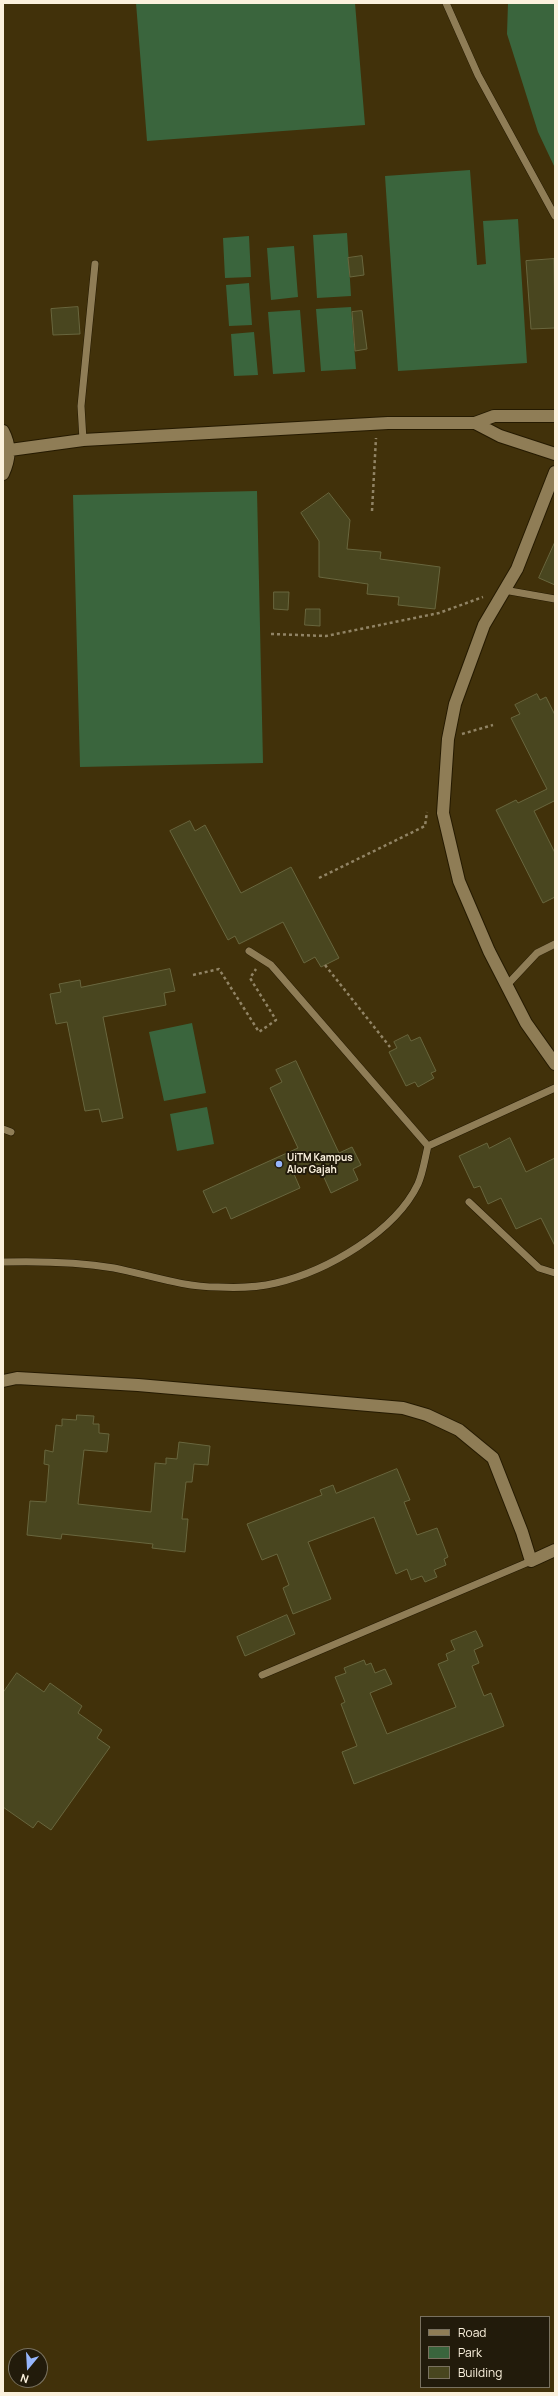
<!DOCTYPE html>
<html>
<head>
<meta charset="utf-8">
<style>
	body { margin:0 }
	#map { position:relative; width:558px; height:2396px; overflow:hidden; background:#41310a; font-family:Manrope,sans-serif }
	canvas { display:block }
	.frame { position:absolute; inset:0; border:4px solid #fbf1dd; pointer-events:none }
	.legend { position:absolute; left:420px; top:2316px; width:130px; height:72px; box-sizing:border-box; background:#221b0b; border:1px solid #79715f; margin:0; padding:5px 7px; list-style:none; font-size:12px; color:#fbf1dd }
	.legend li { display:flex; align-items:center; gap:8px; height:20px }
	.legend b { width:20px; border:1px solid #79715f }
	.north { position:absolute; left:8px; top:2348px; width:40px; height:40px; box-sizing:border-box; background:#221b0b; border:1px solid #79715f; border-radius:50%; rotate:198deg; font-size:11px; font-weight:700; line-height:16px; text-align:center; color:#fbf1dd }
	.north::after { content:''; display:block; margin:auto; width:14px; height:18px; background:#96b6fd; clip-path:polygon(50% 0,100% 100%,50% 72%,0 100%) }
</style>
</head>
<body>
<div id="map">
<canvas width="558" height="2396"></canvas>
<div class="frame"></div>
<ul class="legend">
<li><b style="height:5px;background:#8f7d56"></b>Road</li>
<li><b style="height:11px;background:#3a653d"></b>Park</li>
<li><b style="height:11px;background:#49461f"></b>Building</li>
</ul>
<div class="north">N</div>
</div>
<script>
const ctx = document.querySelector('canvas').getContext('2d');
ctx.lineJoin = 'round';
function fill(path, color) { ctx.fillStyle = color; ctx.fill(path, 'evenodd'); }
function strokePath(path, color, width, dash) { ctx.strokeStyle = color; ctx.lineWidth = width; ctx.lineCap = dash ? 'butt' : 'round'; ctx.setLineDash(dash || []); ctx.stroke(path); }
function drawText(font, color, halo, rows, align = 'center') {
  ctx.font = font + ' Manrope,sans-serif'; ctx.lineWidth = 4; ctx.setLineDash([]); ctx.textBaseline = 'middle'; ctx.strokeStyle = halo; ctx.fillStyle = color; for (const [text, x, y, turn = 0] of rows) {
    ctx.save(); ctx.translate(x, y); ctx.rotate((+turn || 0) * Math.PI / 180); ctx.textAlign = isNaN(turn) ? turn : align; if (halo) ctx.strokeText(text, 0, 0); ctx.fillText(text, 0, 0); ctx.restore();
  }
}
fill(new Path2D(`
	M136,3H355L365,125L147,141Z
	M508,3H555V168L538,132L507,34Z
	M470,170L477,265L486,264L483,221L518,219L527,363L398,371L385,176Z
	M347,233L351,296L317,298L313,235Z
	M249,236L251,277L225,278L223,238Z
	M294,246L298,297L271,300L267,248Z
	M249,283L252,325L229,326L226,285Z
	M351,307L356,369L321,371L316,309Z
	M300,310L305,372L273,374L268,312Z
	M254,332L258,375L234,376L231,334Z
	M257,491L263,763L80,767L73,495Z
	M192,1023L206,1093L164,1101L149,1032Z
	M207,1107L214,1144L177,1151L170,1114Z`), '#3a653d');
const building = new Path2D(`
	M362,256L364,275L350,277L348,258Z
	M554,259L555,328L531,329L526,261Z
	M78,307L80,334L53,335L51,309Z
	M362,311L367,349L355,351L352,312Z
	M329,493L350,520L347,549L381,552L380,559L440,567L435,609L398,605L399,597L367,594L368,584L319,577V541L301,513Z
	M555,542V585L539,578Z
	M274,592H289L288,610L274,609Z
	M306,609H320V626L305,625Z
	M537,694L540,700L546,697L555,715V804L554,801L534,811L555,853V897L543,903L496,810L516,800L518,803L547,789L511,718L520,714L515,705Z
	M190,821L195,831L205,825L241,893L291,867L339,958L321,967L315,957L304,963L283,922L239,944L235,936L228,940L170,831Z
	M170,969L175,991L164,993L166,1005L103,1017L123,1118L102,1122L99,1109L85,1111L67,1022L56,1024L50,994L61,992L59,984L80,980L81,987Z
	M408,1035L411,1041L420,1037L436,1071L431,1073L434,1078L418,1087L415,1082L406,1086L389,1052L397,1048L394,1042Z
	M296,1061L339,1153L352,1147L361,1165L353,1169L358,1180L331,1193L318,1164L294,1174L300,1188L231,1219L226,1207L213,1213L203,1191L298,1148L270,1088L282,1082L276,1070Z
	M510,1138L526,1172L555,1158V1246L541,1218L516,1229L501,1198L488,1204L480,1186L474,1188L459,1156L487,1143L489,1148Z
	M77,1415L94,1416L93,1424H99V1433L109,1434L107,1452L84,1450L78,1504L151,1512L155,1463L166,1464V1458L177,1459L179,1442L210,1446L208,1465L194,1464L192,1482H186L182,1519H188L185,1552L152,1548L153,1544L117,1540L62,1534L61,1539L27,1535L30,1501L46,1502L49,1465L44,1464L45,1450L53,1452L56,1425L62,1426V1419L76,1420Z
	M397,1469L410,1500L404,1502L417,1535L437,1528L448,1557L444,1559L446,1565L434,1570L437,1577L425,1582L422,1576L411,1580L407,1569L396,1574L374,1517L308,1542L331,1599L293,1614L283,1588L289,1585L277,1554L262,1560L247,1524L322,1495L320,1490L333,1485L336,1493Z
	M287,1615L295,1634L245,1656L237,1637Z
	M476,1631L483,1646L474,1650L479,1663L472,1666L484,1696L491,1693L504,1726L354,1784L342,1752L357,1746L341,1704L345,1702L335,1677L346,1673L344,1668L364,1660L366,1665L371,1663L375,1673L385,1669L392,1684L370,1693L387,1734L456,1707L438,1664L448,1660L446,1654L455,1650L451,1641Z
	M17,1673L44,1692L50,1683L82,1706L78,1713L102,1730L97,1738L110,1747L51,1830L38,1821L33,1828L3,1807V1693Z`);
fill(building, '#49461f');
strokePath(building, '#68663e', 1);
const lane = new Path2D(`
	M446,3L478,75L555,216
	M83,440L81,406L95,264
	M504,590L555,599
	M249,951L271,965L428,1146
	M507,985L537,953L555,944
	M3,1129L11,1132
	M428,1146L555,1088
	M469,1202L539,1268L555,1273
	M3,1262C40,1261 78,1262 114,1268C149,1275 182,1287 218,1287C236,1288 259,1287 276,1283C327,1271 395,1232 418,1184C423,1173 425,1158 428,1146
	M262,1675L531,1561`);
const street = new Path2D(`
	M475,423L500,436L555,454
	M3,431C11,446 10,459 3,474
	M10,450L83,440L388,423H475L494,416H555
	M555,472L517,569L484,625L455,704L448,739L443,813L459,881L489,951L526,1023L555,1064
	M3,1381L17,1378L138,1385L403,1408L427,1415L459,1430L493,1458L522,1532L531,1561L555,1550`);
strokePath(lane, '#251a00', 8);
strokePath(street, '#251a00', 14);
strokePath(new Path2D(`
	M372,511L376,438
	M271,634L326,636L439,613L483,597
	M462,734L493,725
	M319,878L425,826L427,812
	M325,965L390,1047
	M193,975L219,969L259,1032L276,1020L250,978L256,969`), '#918465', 2.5, [3, 3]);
strokePath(lane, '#8f7d56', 7);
strokePath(street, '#8f7d56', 12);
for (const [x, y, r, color] of [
	[279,1164,4,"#96b6fd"]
]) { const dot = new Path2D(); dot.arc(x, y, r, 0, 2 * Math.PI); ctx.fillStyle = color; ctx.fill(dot); strokePath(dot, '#221b0b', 1.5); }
drawText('bold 10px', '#fbf1dd', '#221b0b', [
	["UiTM Kampus",287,1158],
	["Alor Gajah",287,1170]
], 'left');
</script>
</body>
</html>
